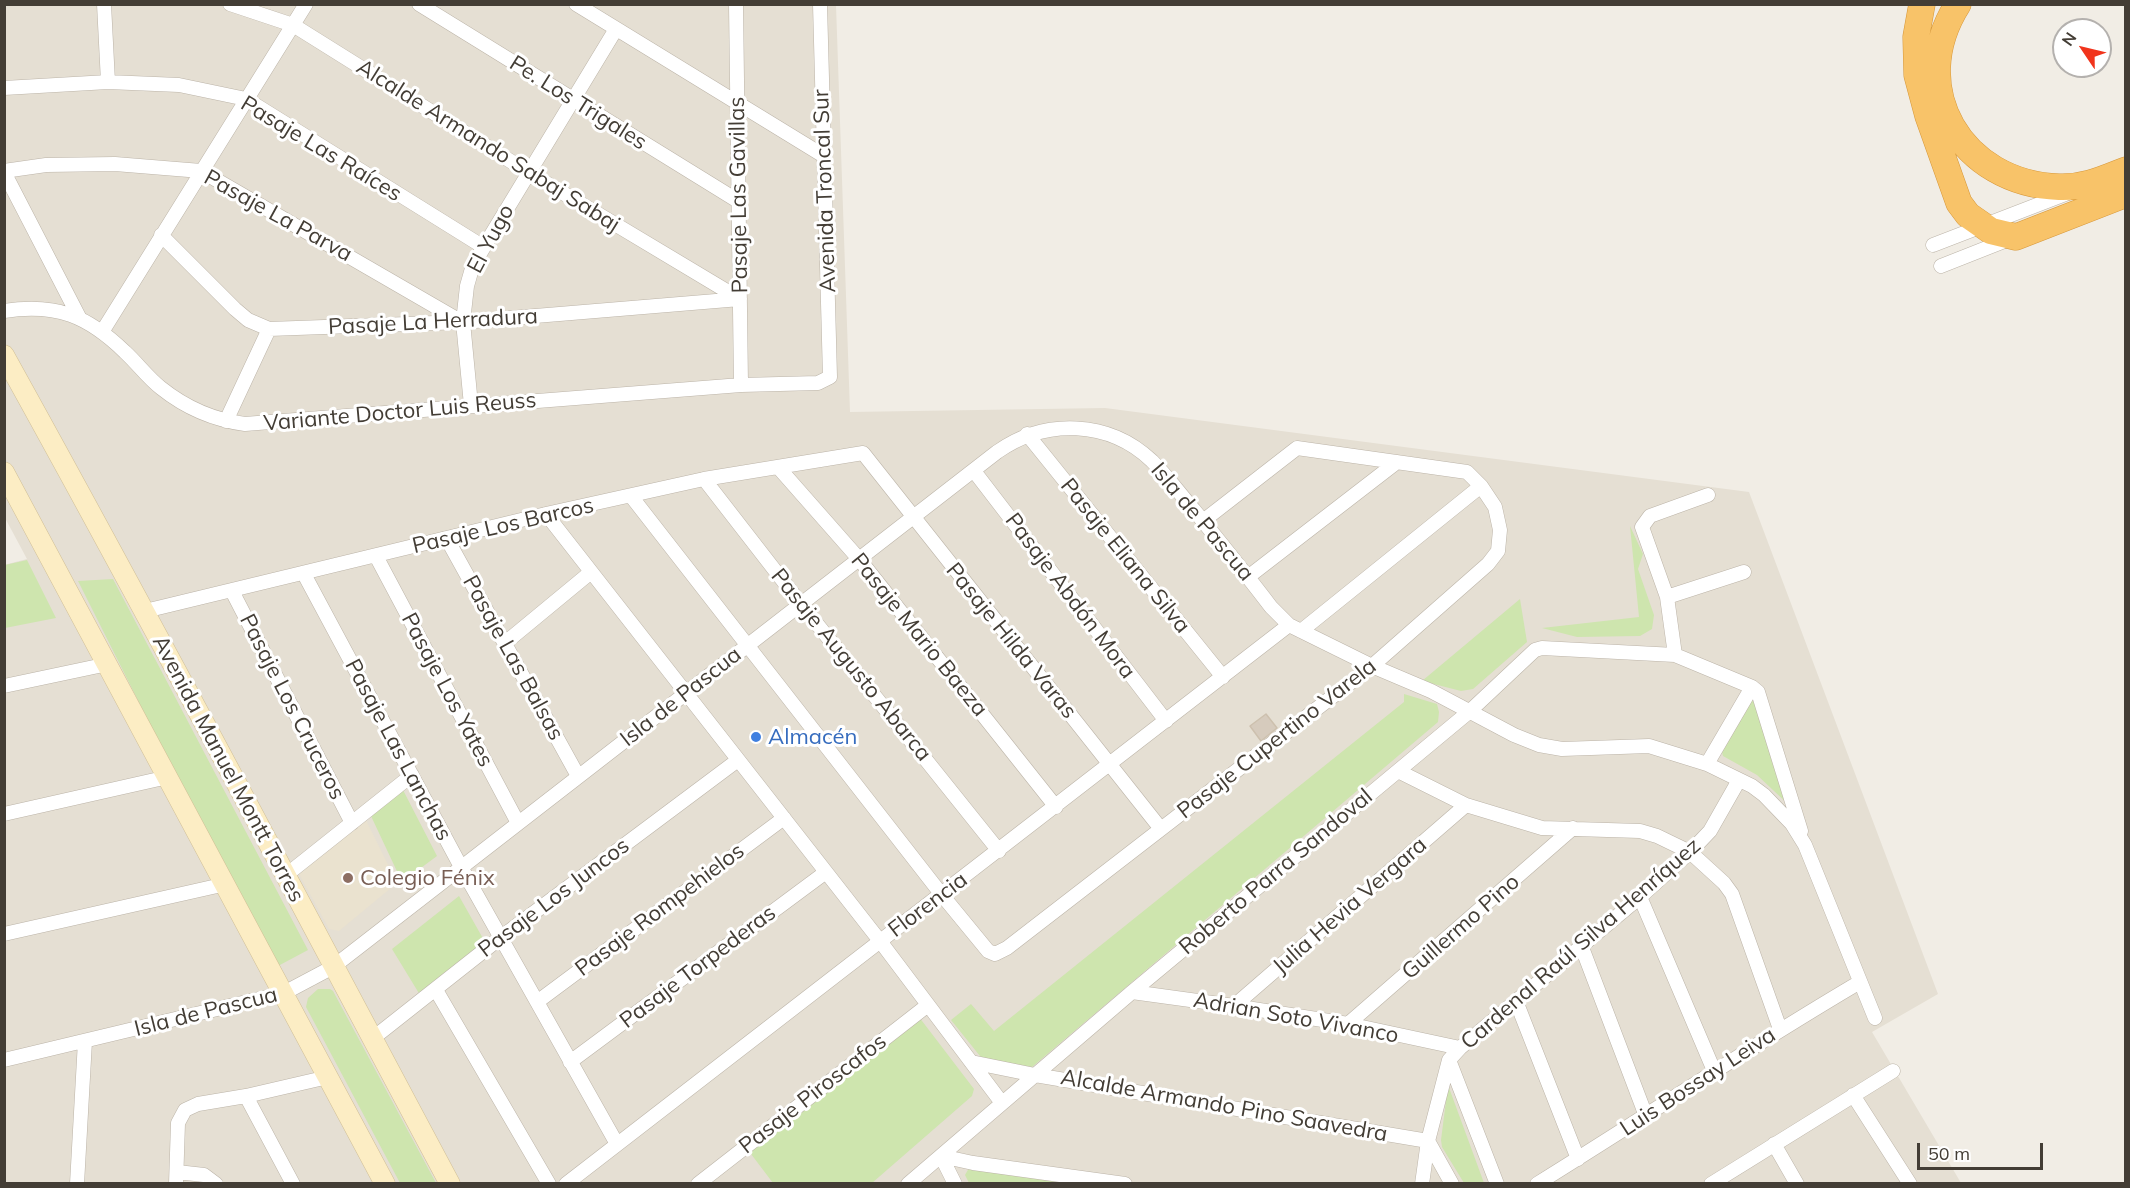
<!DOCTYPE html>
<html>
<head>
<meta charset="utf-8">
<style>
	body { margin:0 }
	#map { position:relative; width:2130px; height:1188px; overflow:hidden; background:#f1ede5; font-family:Mulish,sans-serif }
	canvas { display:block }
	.frame { position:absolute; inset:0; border:6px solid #433d35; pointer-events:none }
	.north { position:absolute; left:2052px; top:18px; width:60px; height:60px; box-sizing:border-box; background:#fff; border:2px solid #b4b1ae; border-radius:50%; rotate:305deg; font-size:16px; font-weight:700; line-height:24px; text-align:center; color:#433d35 }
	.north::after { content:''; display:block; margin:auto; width:21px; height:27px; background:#f1341c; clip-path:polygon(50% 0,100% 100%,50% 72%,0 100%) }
	.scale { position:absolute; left:1917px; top:1143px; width:126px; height:27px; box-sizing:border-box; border:3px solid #433d35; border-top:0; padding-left:8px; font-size:18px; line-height:21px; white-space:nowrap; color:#433d35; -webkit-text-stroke:4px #fff; paint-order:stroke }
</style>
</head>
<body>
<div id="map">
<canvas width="2130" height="1188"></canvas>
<div class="frame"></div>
<div class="north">N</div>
<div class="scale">50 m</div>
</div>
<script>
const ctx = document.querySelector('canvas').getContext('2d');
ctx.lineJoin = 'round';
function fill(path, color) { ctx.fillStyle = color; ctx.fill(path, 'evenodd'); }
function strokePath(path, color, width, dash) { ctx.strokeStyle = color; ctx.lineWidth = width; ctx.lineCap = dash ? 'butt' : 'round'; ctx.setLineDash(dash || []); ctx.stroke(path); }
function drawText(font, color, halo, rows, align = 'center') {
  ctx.font = font + ' Mulish,sans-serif'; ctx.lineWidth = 6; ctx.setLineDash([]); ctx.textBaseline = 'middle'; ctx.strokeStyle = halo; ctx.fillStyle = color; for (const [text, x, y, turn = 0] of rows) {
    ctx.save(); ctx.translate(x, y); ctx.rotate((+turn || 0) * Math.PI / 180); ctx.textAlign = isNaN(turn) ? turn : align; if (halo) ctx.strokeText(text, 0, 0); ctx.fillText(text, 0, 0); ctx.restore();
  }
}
fill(new Path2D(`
	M5,4L836,5L850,412L1105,408L1749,492L1938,994L1872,1032L1961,1183L5,1184L4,565L27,559L4,516Z`), '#e5dfd3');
fill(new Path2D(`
	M365,818L397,883L339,931L329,929L298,872Z`), '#eae2cf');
fill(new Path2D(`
	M1630,526L1643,554L1638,569L1654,615L1652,629L1640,636L1577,637L1542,628L1639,617Z
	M27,560L56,618L5,628V565Z
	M113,579L308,950L278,966L179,782L78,581Z
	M1520,599L1527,642L1473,689L1461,691L1422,681Z
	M1404,694L1437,704L1439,712L1438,722L1032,1067L984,1061L951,1020L971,1004L994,1031L1404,702Z
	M1749,697L1757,701L1790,806L1757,775L1723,756L1722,752Z
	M403,790L437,856L402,882L371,816Z
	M459,896L485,942L420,995L392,949Z
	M318,989H330L333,991L436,1183H400L306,1007L308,998Z
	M919,1017L974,1089L972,1096L872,1183H773L748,1150Z
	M1448,1085L1484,1183H1464L1442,1147L1441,1140Z
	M969,1168L1073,1183H969L965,1175Z`), '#cee5ae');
const building = new Path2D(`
	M1266,714L1277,728L1261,741L1250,726Z`);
fill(building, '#d6cbbd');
strokePath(building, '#cdc0ae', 1.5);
const street = new Path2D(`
	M104,4L108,82
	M230,4L293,25L528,172L740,299
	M419,4L738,201
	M576,4L824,156
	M736,4L741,385
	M4,88L108,82L179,85L246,99L482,246
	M4,171L46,165L115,164L201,171L462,322
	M4,172L79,317
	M161,235L235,309L248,320L269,329L463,322L740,299
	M1933,245L2068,193
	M1941,266L2012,238
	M4,311C57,303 88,316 125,352C138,364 148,378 161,388C186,408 214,420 245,424L741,385L818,383L830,377L820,4
	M102,332L306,4
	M471,405L463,322L467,286L473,265L616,29
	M226,421L269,329
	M1027,434L1223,677
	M778,467L859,559L1056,807
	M974,471L1166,721
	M704,479L801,604L999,851
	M631,496L942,895L988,951L995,954L1007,948L1372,666L1488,564L1498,551L1500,530L1495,507L1481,486L1467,472L1297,448L1203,521
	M546,514L880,941L1002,1103
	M447,539L578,776
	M376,556L518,823
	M304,574L461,867L617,1144
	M1248,577L1397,462
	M232,591L352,823
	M1667,597L1744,572
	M145,611L546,514L704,479L863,453L1161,829
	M1301,631L1481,486
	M505,643L591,572
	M1675,655L1667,597L1642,527L1650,516L1708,495
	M4,686L108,664
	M1707,764L1752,687
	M1398,771L1466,805L1542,828L1640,831L1657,836L1690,852L1724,883L1732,894L1780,1029
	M4,814L168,777
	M285,876L412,775
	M1640,897L1715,1073
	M4,934L226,884
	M1581,945L1646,1116
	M436,990L549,1184
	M1132,992L1234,1006L1348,1024L1460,1048
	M1516,1001L1578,1159
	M537,1002L784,818
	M1234,1006L1466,805
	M1348,1024L1573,828
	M372,1039L500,938L738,760
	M4,1060L284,993L333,967L997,452C1045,418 1109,420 1152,461C1167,476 1180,494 1194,510C1220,542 1246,574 1271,607L1289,625L1372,666L1431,691L1514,735L1539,745L1562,749L1649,746L1707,764L1752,786L1764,795L1792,824L1805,845L1875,1018
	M1449,1060L1497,1184
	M570,1062L826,872
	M971,1062L1035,1075L1428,1141L1452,1184
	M1853,1095L1910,1184
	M246,1096L293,1184
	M1774,1144L1797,1184
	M941,1156L973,1163L1125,1184
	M941,1156L955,1184
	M177,1172L204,1175L216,1184
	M77,1184L85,1041
	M176,1184L178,1123L185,1110L198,1104L246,1096L328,1077
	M566,1184L1289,625
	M698,1184L928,1005
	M908,1184L1132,992L1470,711L1535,650L1542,648L1675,655L1752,687L1758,692L1801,831
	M1422,1184L1428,1141L1449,1060L1460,1048L1640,897L1690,852L1710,831L1739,780
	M1537,1184C1645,1117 1751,1046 1860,982
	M1711,1184L1893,1071`);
const secondary = new Path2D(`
	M4,355C156,629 302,907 450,1184
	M4,472L385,1184`);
const highway = new Path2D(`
	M1922,4L1916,37L1917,75L1928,116L1959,203L1968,215L1991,231L2016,237L2126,194
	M1958,4C1904,89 1962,184 2059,187C2084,188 2103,179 2126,170`);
strokePath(street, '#bcb4a8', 15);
strokePath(secondary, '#d0bf96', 21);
strokePath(highway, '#d6973a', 27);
strokePath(street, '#fff', 14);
strokePath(secondary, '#fcedc4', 20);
strokePath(highway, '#f8c369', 26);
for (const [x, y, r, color] of [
	[756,737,6,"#3f7fe0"],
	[348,878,6,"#8d6e63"]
]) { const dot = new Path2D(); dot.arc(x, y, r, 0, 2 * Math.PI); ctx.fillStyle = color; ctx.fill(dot); strokePath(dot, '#fff', 2); }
drawText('22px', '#433d35', '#fff', [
	["Pe. Los Trigales",578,103,32],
	["Alcalde Armando Sabaj Sabaj",488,146,32],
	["Pasaje Las Raíces",321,149,31],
	["Avenida Troncal Sur",825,191,-92],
	["Pasaje Las Gavillas",739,195,-91],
	["Pasaje La Parva",278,216,29],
	["El Yugo",491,239,-62],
	["Pasaje La Herradura",433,322,-3],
	["Variante Doctor Luis Reuss",400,412,-5],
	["Isla de Pascua",1202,522,50],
	["Pasaje Los Barcos",503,526,-13],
	["Pasaje Eliana Silva",1125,556,51],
	["Pasaje Abdón Mora",1070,596,53],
	["Pasaje Mario Baeza",919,635,51],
	["Pasaje Hilda Varas",1011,641,51],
	["Pasaje Las Balsas",513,658,61],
	["Pasaje Augusto Abarca",851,665,51],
	["Pasaje Los Yates",447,690,62],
	["Isla de Pascua",681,697,-38],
	["Pasaje Los Cruceros",292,707,63],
	["Pasaje Cupertino Varela",1277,739,-38],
	["Pasaje Las Lanchas",398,750,62],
	["Avenida Manuel Montt Torres",228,769,62],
	["Roberto Parra Sandoval",1276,872,-40],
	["Pasaje Los Juncos",554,898,-37],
	["Florencia",928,905,-37],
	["Julia Hevia Vergara",1350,906,-41],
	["Pasaje Rompehielos",660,910,-37],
	["Guillermo Pino",1461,927,-41],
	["Cardenal Raúl Silva Henríquez",1581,944,-41],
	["Pasaje Torpederas",698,967,-37],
	["Isla de Pascua",206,1012,-14],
	["Adrian Soto Vivanco",1296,1018,10],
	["Luis Bossay Leiva",1698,1082,-33],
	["Pasaje Piroscafos",813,1094,-38],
	["Alcalde Armando Pino Saavedra",1224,1106,10]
]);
drawText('22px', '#366cbe', '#fff', [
	["Almacén",768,737]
], 'left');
drawText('22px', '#785e54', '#fff', [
	["Colegio Fénix",360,878]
], 'left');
</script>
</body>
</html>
